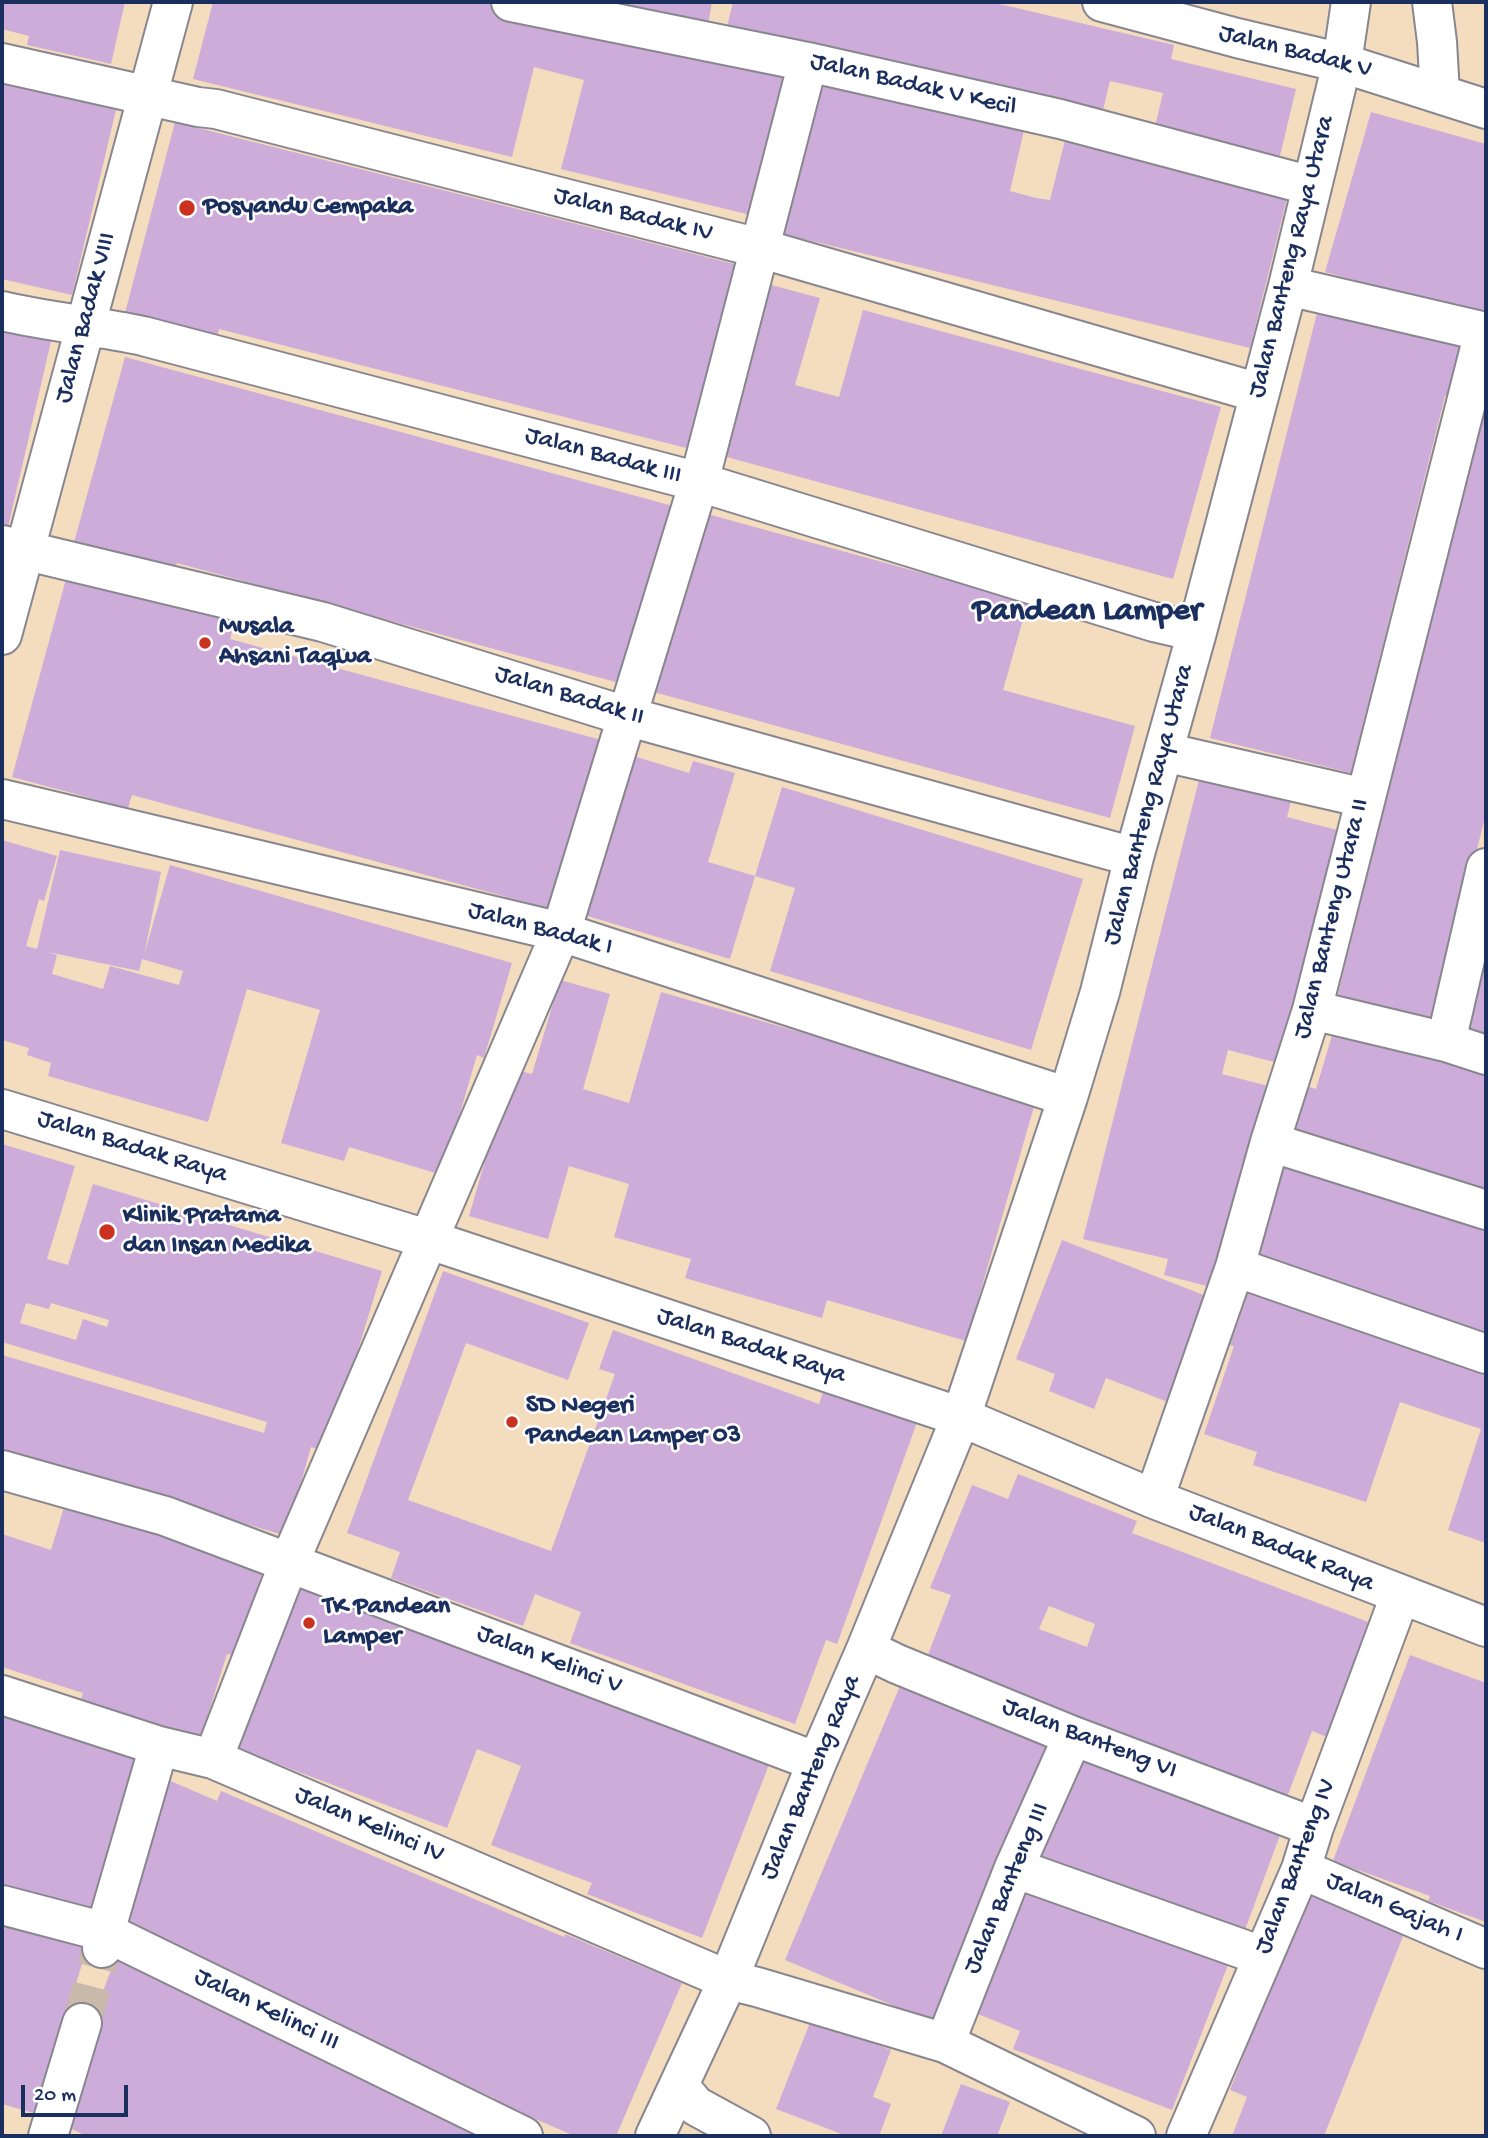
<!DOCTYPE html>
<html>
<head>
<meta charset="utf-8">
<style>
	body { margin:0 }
	#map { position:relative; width:1488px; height:2138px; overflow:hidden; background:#f4dcbe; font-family:"Gochi Hand",sans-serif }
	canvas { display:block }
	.frame { position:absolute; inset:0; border:4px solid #1b2f5e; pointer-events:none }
	.scale { position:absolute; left:21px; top:2085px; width:107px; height:32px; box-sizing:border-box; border:4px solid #1b2f5e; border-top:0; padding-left:9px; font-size:21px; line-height:24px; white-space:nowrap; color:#1b2f5e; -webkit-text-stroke:5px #fff; paint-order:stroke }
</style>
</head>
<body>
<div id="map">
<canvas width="1488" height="2138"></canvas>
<div class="frame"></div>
<div class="scale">20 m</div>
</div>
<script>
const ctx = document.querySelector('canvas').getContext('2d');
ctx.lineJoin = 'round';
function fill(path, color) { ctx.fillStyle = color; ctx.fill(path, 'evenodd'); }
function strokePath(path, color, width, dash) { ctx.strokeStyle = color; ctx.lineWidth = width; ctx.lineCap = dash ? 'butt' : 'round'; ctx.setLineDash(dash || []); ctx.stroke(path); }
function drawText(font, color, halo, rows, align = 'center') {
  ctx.font = font + ' "Gochi Hand",sans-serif'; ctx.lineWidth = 5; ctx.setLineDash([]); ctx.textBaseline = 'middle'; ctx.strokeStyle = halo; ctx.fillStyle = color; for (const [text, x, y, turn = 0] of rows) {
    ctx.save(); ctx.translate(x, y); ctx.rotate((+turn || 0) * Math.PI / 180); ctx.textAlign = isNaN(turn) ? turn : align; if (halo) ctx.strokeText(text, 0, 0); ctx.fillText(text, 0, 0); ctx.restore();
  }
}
fill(new Path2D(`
	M2,2H125L111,64L27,45L29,36L2,29Z
	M213,2H485L799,71L763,218L561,169L584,80L534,67L512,157L193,79Z
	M601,2H712L708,25Z
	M733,2H991L1174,45L1171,59L1296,89L1279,160L1154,131L1163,93L1110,81L1101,118L726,31Z
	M814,74L1025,126L1010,191L1036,198L1050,200L1066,136L1289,190L1250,348L775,232Z
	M2,83L116,110L72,295L2,279Z
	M1371,112L1486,144V316L1325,272Z
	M175,122L746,267L698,451L219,329L217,337L125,313Z
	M760,282L820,298L795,385L839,397L863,310L1221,407L1173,579L712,453Z
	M1319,305L1471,342L1456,399L1445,396L1351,773L1210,738Z
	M2,326L52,337L6,536L2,535Z
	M125,357L673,506L623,684L177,563L174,573L73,546Z
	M1485,402L1486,813L1433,1026L1336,1002Z
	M700,512L1028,602L1003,690L1135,726L1110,818L650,691Z
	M69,568L237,614L230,639L605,741L558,911L132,795L128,808L12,777Z
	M630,755L689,773L693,761L735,773L708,862L755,876L730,959L581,914Z
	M1203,764L1295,786L1287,817L1337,830L1278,1063L1228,1050L1222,1074L1272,1087L1211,1287L1164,1275L1168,1259L1083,1239Z
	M782,787L1083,879L1031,1050L770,971L795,888L755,876Z
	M2,840L57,856L44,901L39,899L26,946L37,949L60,850L161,872L144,955L170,865L512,963L484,1058L477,1055L442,1175L349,1147L344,1161L281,1143L320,1010L247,989L208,1122L48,1076L51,1063L27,1055L29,1048L2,1040L4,1020L2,1019ZM48,952L139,971L142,959L183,971L179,985L110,966L103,989L52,974L57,955Z
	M1485,962H1486V1045L1466,1040Z
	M560,980L610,994L583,1089L629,1103L661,992L1036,1100L966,1341L827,1300L822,1318L685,1278L691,1259L614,1237L629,1184L569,1166L548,1239L469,1216L512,1069L532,1074Z
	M1334,1029L1486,1075V1194L1286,1133L1302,1085L1316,1089Z
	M2,1144L75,1166L47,1259L68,1265L93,1184L382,1271L327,1452L311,1447L286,1536L2,1450V1355L264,1433L267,1422L2,1342ZM26,1303L49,1309L51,1303L109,1320L107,1327L83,1319L76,1340L20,1323Z
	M1286,1163L1486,1228V1337L1254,1261Z
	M1062,1240L1214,1299L1173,1404L1106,1378L1094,1409L1049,1391L1055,1374L1016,1359Z
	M443,1271L589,1323L568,1380L466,1343L408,1500L551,1551L615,1374L599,1369L613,1330L819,1404L827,1380L920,1414L837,1644L826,1640L795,1724L570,1643L581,1612L535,1594L523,1626L391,1578L400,1552L347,1533Z
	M1251,1285L1486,1364V1543L1448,1530L1481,1429L1400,1402L1366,1502L1253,1465L1257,1452L1204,1434L1234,1346L1230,1345Z
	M1018,1474L1137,1521L1132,1533L1371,1623L1327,1737L1312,1731L1286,1800L924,1665L951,1595L930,1588L972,1485L1008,1499ZM1049,1606L1095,1624L1087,1647L1039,1629Z
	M65,1504L264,1567L236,1656L227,1654L199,1743L79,1705L83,1693L2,1667V1534L51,1550Z
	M302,1582L775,1749L702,1938L587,1894L592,1883L491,1845L521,1766L477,1749L447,1828L238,1749Z
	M1410,1655L1486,1683V1922L1428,1901L1430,1896L1333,1861Z
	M905,1674L1061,1738L940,2025L785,1960Z
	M2,1709L145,1750L97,1916L2,1888Z
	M1075,1750L1283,1827L1242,1938L1033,1861Z
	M166,1779L217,1801L221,1791L526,1921L564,1937L565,1934L682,1983L616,2136H575L493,2101L494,2098L330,2028L334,2020L115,1926Z
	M1024,1878L1231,1957L1172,2110L1013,2049L1020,2031L968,2010Z
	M1312,1883L1409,1921L1324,2136H1232L1247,2097L1230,2090Z
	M7,1921L88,1944L37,2114L2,2104V1937Z
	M116,1957L509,2136H87L61,2124L84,2041Z
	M811,2020L891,2050L873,2097L891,2104L879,2136H847L776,2109Z
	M961,2084L1010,2102L997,2136H941Z`), '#cdacda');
strokePath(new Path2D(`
	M82,2023L102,1948`), '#c9b9ab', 38, [38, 19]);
const street = new Path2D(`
	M511,2L808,62L1060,119L1312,186
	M1102,2L1237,38L1342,63L1486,109
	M1432,2L1437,42L1440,93
	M2,63L198,107L216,109L759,248L1259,393
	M1288,286L1486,332
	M2,311C48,322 96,326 143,336L699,482L1154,622L1197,632
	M2,545L323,622L626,716L1134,857
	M2,635L173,2
	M1164,752L1365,798
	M2,799L561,932L1068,1097
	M1312,1010L1446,1042L1486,1055
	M1446,1042L1486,868
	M2,1109L427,1239L961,1417L1154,1499L1486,1627
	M1270,1142L1486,1210
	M1235,1267L1486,1354
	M2,1470L165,1516L817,1762
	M1154,1499L1235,1267L1270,1142L1312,1010L1484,332
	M866,1649L897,1664L1073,1736L1314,1827
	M2,1695L159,1746L213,1759L728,1980L757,1987L945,2043L1136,2136
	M213,1759L289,1563L561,932L699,482L808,62
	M1014,1868L1262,1956
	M1301,1869L1486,1949
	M2,1905L105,1932L523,2136
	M102,1948L105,1932L159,1746
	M945,2043L1014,1868L1073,1736
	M679,2086L696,2106L751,2136
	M48,2136L82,2023
	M655,2136L728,1980L817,1762L866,1649L961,1417L1068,1097L1100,992L1134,857L1197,632L1288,286L1342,63L1351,2
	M1186,2136L1301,1869L1314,1827L1400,1596`);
strokePath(street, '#88868e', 42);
strokePath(street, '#fff', 38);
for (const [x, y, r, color] of [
	[187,208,9,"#c8321e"],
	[205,643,7,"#c8321e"],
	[107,1232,9,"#c8321e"],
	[512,1422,7,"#c8321e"],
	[309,1623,7,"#c8321e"]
]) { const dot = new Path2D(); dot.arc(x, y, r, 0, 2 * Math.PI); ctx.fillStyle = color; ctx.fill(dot); strokePath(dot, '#fff', 2.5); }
drawText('26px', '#1b2f5e', '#fff', [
	["Jalan Badak V",1295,53,14],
	["Jalan Badak V Kecil",913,86,13],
	["Jalan Badak IV",633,216,14],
	["Jalan Banteng Raya Utara",1293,257,-76],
	["Jalan Badak VIII",87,318,-75],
	["Jalan Badak III",603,457,15],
	["Jalan Badak II",569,697,17],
	["Jalan Banteng Raya Utara",1150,805,-75],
	["Jalan Banteng Utara II",1333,919,-76],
	["Jalan Badak I",540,930,15],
	["Jalan Badak Raya",132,1148,17],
	["Jalan Badak Raya",751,1347,18],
	["Jalan Badak Raya",1281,1549,22],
	["Jalan Kelinci V",549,1661,21],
	["Jalan Banteng VI",1089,1740,21],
	["Jalan Banteng Raya",812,1778,-67],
	["Jalan Kelinci IV",369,1826,23],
	["Jalan Banteng IV",1297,1867,-69],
	["Jalan Banteng III",1008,1889,-67],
	["Jalan Gajah I",1394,1909,23],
	["Jalan Kelinci III",266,2011,26]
]);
drawText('bold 26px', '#1b2f5e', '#fff', [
	["Posyandu Cempaka",203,208],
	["Musala",219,628],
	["Ahsani Taqwa",219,658],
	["Klinik Pratama",123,1217],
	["dan Insan Medika",123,1247],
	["SD Negeri",526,1407],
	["Pandean Lamper 03",526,1437],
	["TK Pandean",323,1608],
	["Lamper",323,1638]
], 'left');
drawText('bold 33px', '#1b2f5e', '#fff', [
	["Pandean Lamper",1087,613]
]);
</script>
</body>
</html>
